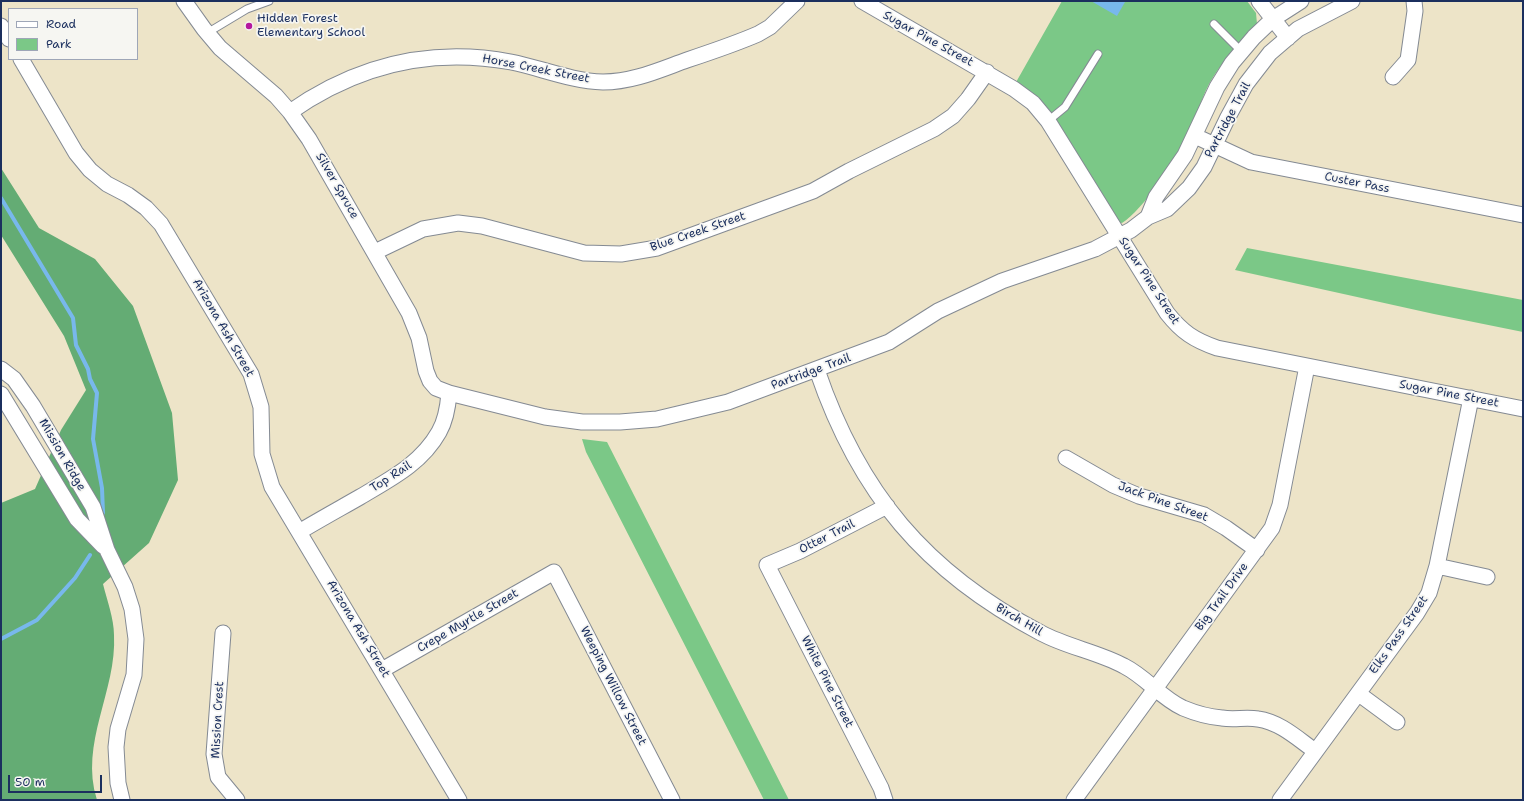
<!DOCTYPE html>
<html>
<head>
<meta charset="utf-8">
<style>
	body { margin:0 }
	#map { position:relative; width:1524px; height:801px; overflow:hidden; background:#ede4c8; font-family:"Shantell Sans",sans-serif }
	canvas { display:block }
	.frame { position:absolute; inset:0; border:2px solid #1b2f5e; pointer-events:none }
	.legend { position:absolute; left:8px; top:8px; width:130px; height:52px; box-sizing:border-box; background:#f6f6f2; border:1px solid #9ea6b7; margin:0; padding:5px 7px; list-style:none; font-size:12px; color:#1b2f5e }
	.legend li { display:flex; align-items:center; gap:8px; height:20px }
	.legend b { width:20px; border:1px solid #9ea6b7 }
	.scale { position:absolute; left:8px; top:775px; width:94px; height:18px; box-sizing:border-box; border:2px solid #1b2f5e; border-top:0; padding-left:5px; font-size:12px; line-height:14px; white-space:nowrap; color:#1b2f5e; -webkit-text-stroke:3px #f6f6f2; paint-order:stroke }
</style>
</head>
<body>
<div id="map">
<canvas width="1524" height="801"></canvas>
<div class="frame"></div>
<ul class="legend">
<li><b style="height:5px;background:#fff"></b>Road</li>
<li><b style="height:11px;background:#7bc887"></b>Park</li>
</ul>
<div class="scale">50 m</div>
</div>
<script>
const ctx = document.querySelector('canvas').getContext('2d');
ctx.lineJoin = 'round';
function fill(path, color) { ctx.fillStyle = color; ctx.fill(path, 'evenodd'); }
function strokePath(path, color, width, dash) { ctx.strokeStyle = color; ctx.lineWidth = width; ctx.lineCap = dash ? 'butt' : 'round'; ctx.setLineDash(dash || []); ctx.stroke(path); }
function drawText(font, color, halo, rows, align = 'center') {
  ctx.font = font + ' "Shantell Sans",sans-serif'; ctx.lineWidth = 3.5; ctx.setLineDash([]); ctx.textBaseline = 'middle'; ctx.strokeStyle = halo; ctx.fillStyle = color; for (const [text, x, y, turn = 0] of rows) {
    ctx.save(); ctx.translate(x, y); ctx.rotate((+turn || 0) * Math.PI / 180); ctx.textAlign = isNaN(turn) ? turn : align; if (halo) ctx.strokeText(text, 0, 0); ctx.fillText(text, 0, 0); ctx.restore();
  }
}
fill(new Path2D(`
	M1062,1H1247L1256,13L1257,24C1240,43 1221,62 1209,84C1200,101 1196,121 1187,138C1176,160 1143,210 1122,223L1118,222L1015,84Z
	M1247,248L1523,300V332L1434,314L1235,270Z
	M582,439L607,442L789,800H764L586,452Z`), '#7bc887');
fill(new Path2D(`
	M1,168L39,228L95,259L133,306L172,413L178,480L149,543L103,584C107,600 114,619 114,635C117,691 79,743 97,800H1V503L35,489L61,430L86,390L64,336L1,235Z`), '#64ac74');
fill(new Path2D(`
	M1091,1H1124L1125,2L1117,16Z`), '#78b8ec');
strokePath(new Path2D(`
	M1,198L73,318L76,345L88,369L90,379L97,393L93,439L102,488L103,513
	M1,639L37,620L75,578L90,555`), '#78b8ec', 4);
const service = new Path2D(`
	M1214,24L1242,52
	M207,33L247,9L269,1
	M1048,121L1065,107L1098,54`);
const minor = new Path2D(`
	M184,1L204,29L220,48L276,96L290,112L309,139L409,313L419,338L426,371L430,381L436,388L449,393L545,417L582,422H620L657,419L728,402L889,342L938,311L1002,281L1095,249L1131,230L1148,217L1167,209L1189,188L1204,167L1228,117L1246,84L1270,53L1298,29L1352,1
	M862,1L1014,89L1033,103L1048,121L1167,313C1182,332 1194,340 1217,348L1523,409
	M1259,1L1288,38
	M1,26L9,39
	M21,59L76,153L90,170L107,184L128,195L146,208L161,224L251,374L261,407L262,454L272,487L459,800
	M1393,77L1408,60L1415,11L1414,1
	M290,112C357,65 430,47 511,62C541,68 571,81 603,82C633,82 659,70 687,60C711,52 735,44 758,34L770,27L797,1
	M1195,136L1251,162L1523,215
	M1148,217L1156,197L1185,155L1217,87L1232,63L1254,37L1273,19L1301,1
	M375,252L423,229L458,223L482,226L584,253L621,254L657,248L813,191L849,171L934,129L953,116L968,99L987,72
	M1,369L14,379L33,406L93,507L107,550L125,587L132,609L136,639L134,675L118,729L116,747L118,783L122,800
	M817,370C859,493 925,572 1041,633C1067,647 1098,652 1124,666C1146,677 1161,698 1183,708C1195,713 1209,717 1222,718C1234,720 1246,717 1258,719C1280,722 1298,739 1315,751
	M1,394L77,519L103,546
	M1066,458L1113,485L1139,496L1204,515L1226,528L1257,550
	M299,532C319,520 339,509 360,497C390,479 421,464 439,432C446,420 448,406 449,393
	M1437,566L1487,577
	M223,633L214,754L218,777L237,800
	M382,670L554,572L672,800
	M1359,694L1397,722
	M885,800L881,788L767,565L800,551L887,506
	M1074,800L1272,528L1280,505L1307,366
	M1280,800L1417,613L1429,593L1437,566L1471,398`);
strokePath(service, '#848a93', 9);
strokePath(minor, '#848a93', 17);
strokePath(service, '#fff', 7);
strokePath(minor, '#fff', 15);
for (const [x, y, r, color] of [
	[249,26,4,"#b5179e"]
]) { const dot = new Path2D(); dot.arc(x, y, r, 0, 2 * Math.PI); ctx.fillStyle = color; ctx.fill(dot); strokePath(dot, '#f6f6f2', 1.5); }
drawText('12px', '#1b2f5e', '#f6f6f2', [
	["Hidden Forest",257,19],
	["Elementary School",257,33]
], 'left');
drawText('12px', '#1b2f5e', '#f6f6f2', [
	["Sugar Pine Street",928,39,29],
	["Horse Creek Street",536,69,11],
	["Partridge Trail",1228,120,-62],
	["Custer Pass",1357,183,11],
	["Silver Spruce",337,186,60],
	["Blue Creek Street",698,232,-19],
	["Sugar Pine Street",1149,281,57],
	["Arizona Ash Street",223,328,60],
	["Partridge Trail",811,372,-20],
	["Sugar Pine Street",1449,394,11],
	["Mission Ridge",62,455,60],
	["Top Rail",391,477,-33],
	["Jack Pine Street",1163,502,20],
	["Otter Trail",827,537,-27],
	["Big Trail Drive",1222,597,-54],
	["Birch Hill",1019,620,30],
	["Crepe Myrtle Street",468,621,-30],
	["Arizona Ash Street",358,629,59],
	["Elks Pass Street",1399,635,-55],
	["White Pine Street",827,682,63],
	["Weeping Willow Street",613,686,63],
	["Mission Crest",218,720,-87]
]);
</script>
</body>
</html>
